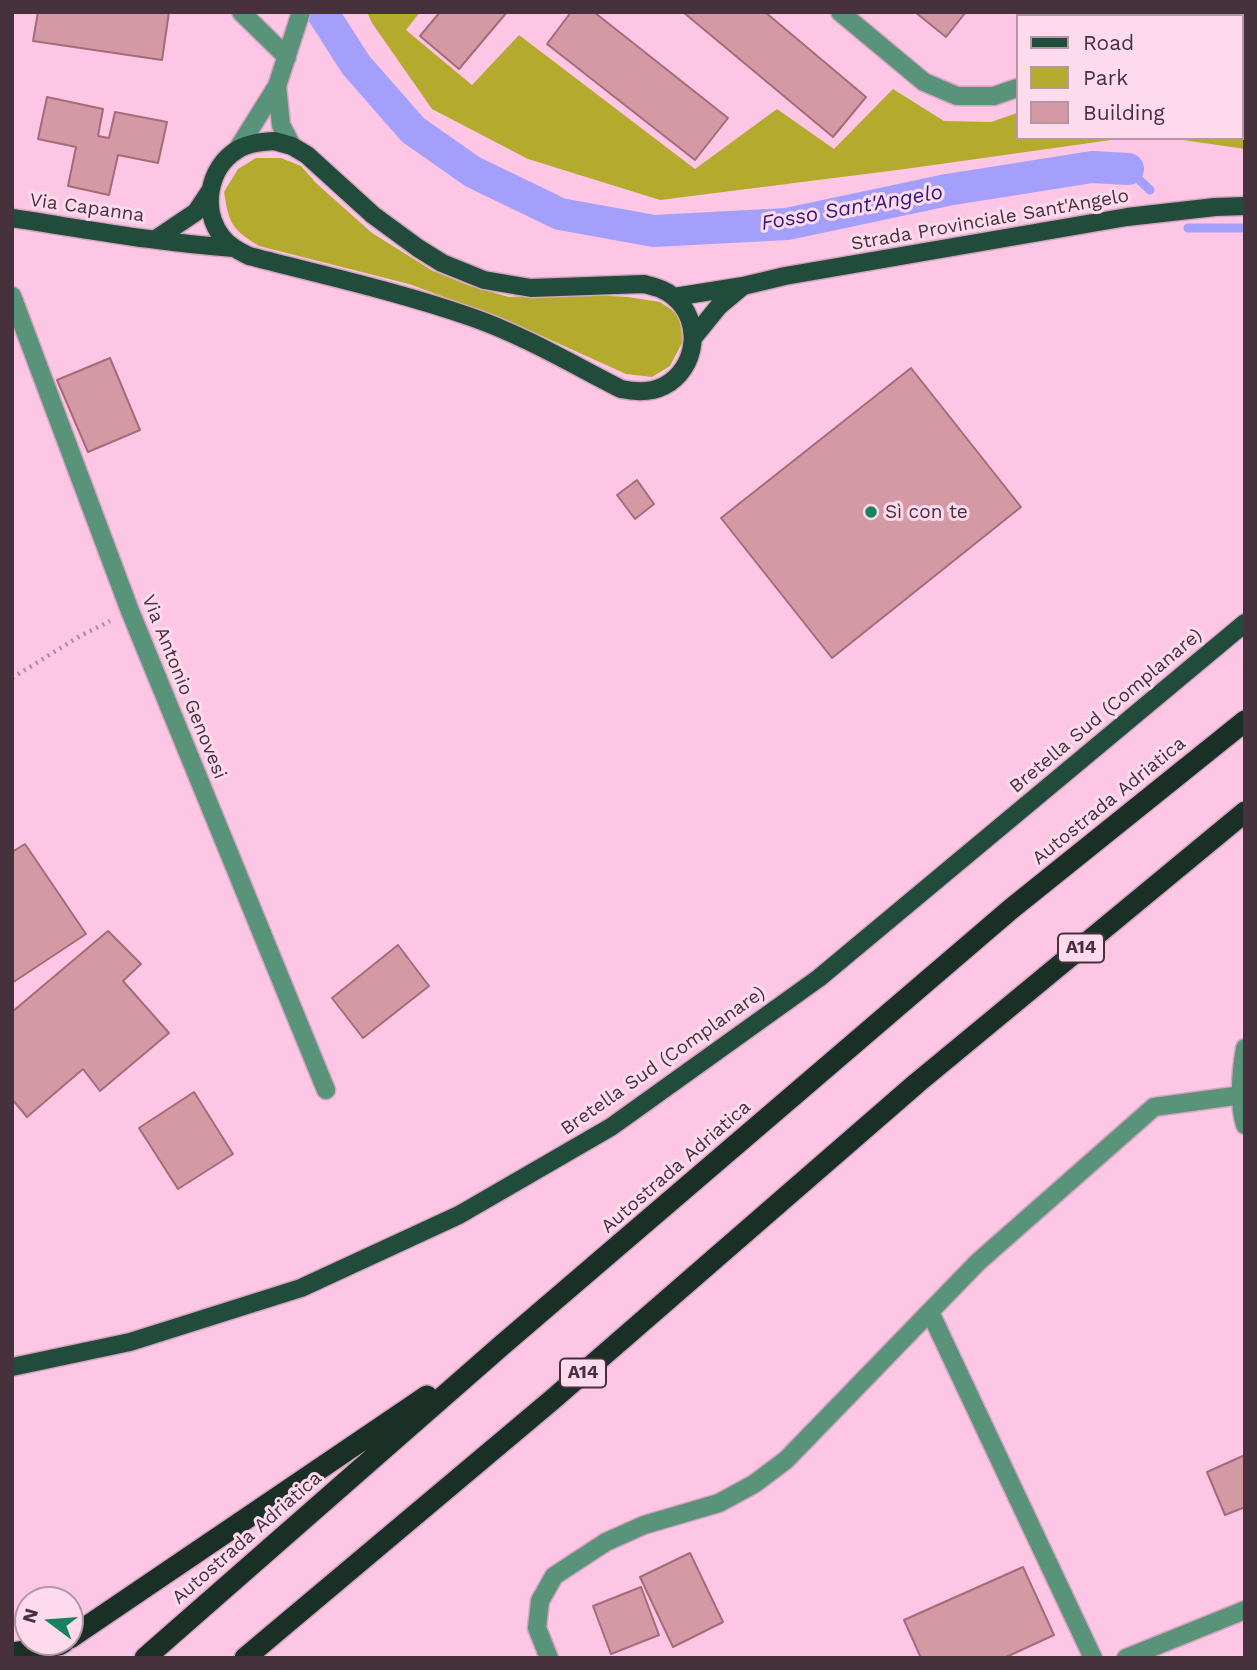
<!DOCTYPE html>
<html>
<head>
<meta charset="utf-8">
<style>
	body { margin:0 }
	#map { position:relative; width:1257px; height:1670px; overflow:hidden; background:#fdc6e4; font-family:"Work Sans",sans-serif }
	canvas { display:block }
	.frame { position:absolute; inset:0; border:14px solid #47313d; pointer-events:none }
	.legend { position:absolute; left:1016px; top:14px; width:228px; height:126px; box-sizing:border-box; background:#fddbed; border:2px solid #b497a7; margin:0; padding:9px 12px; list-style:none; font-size:21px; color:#47313d }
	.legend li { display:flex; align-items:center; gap:14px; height:35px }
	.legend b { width:35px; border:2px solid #b497a7 }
	.north { position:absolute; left:14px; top:1586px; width:70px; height:70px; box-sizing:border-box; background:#fddbed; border:2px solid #b497a7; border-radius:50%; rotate:286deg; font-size:19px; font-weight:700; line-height:28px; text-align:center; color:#47313d }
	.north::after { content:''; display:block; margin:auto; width:24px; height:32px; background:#16825f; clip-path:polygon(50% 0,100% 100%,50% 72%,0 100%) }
</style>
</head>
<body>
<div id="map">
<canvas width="1257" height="1670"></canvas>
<div class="frame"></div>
<ul class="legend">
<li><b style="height:9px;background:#214b3a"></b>Road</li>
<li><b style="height:19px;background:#b4aa2e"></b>Park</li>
<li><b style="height:19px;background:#d599a6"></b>Building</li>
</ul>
<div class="north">N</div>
</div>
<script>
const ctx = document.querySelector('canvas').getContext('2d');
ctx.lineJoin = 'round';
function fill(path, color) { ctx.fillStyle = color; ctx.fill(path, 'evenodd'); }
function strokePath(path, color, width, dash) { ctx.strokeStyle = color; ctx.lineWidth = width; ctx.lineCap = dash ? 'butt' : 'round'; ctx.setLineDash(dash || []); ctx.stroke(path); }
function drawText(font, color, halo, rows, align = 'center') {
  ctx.font = font + ' "Work Sans",sans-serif'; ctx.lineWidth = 6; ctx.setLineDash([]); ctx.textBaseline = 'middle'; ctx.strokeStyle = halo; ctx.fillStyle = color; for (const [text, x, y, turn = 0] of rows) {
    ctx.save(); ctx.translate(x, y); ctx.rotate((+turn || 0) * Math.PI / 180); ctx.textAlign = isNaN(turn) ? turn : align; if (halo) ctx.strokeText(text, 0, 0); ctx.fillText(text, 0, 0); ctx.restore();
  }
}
fill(new Path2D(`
	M367,12H420L406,30L472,85L519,35L695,169L777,109L834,149L893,89L944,121L991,122L1017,113V138H1125L905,169L660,200L528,159L432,109L372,23Z
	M1156,12H1245V149L1169,138H1241V16H1153Z
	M256,158H281L301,166L316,183L372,233L433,271L470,286L509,297L570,294L628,297L660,302L681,316L682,343L670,366L652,377L626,374L509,321L409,284L259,246C231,229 229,223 224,192L238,169Z`), '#b4aa2e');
strokePath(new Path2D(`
	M1128,169L1150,190
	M1188,228H1245`), '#a39ffb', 9);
strokePath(new Path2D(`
	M322,12L356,65L413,130L473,172L560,214L654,231L787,224L947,190L1092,167L1128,169`), '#a39ffb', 32);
const building = new Path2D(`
	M38,12H169L162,60L33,41Z
	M440,12H507L459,69L420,36Z
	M571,12H594L728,118L695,160L547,44Z
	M683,12H765L866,97L833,137Z
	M915,12H966L946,37Z
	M47,97L103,109L98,136L109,138L115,112L167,122L158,163L118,155L109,195L68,186L76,147L38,139Z
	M110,358L140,430L88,452L57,380Z
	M911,368L1021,507L832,658L721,518Z
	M637,480L654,504L635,519L617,495Z
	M25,844L86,934L12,983V852Z
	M108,931L141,964L123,981L169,1033L100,1091L83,1069L27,1117L12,1099V1012Z
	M398,945L429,986L363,1038L332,998Z
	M194,1092L233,1154L178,1189L139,1128Z
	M1245,1455V1507L1225,1515L1207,1472Z
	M690,1553L723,1622L673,1647L640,1577Z
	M1023,1567L1054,1635L1004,1658H921L904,1620Z
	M641,1587L659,1635L611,1654L593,1606Z`);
fill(building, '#d599a6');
strokePath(building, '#a46c78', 2);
const minor = new Path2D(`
	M241,12L287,57
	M840,12L924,82L957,96H994L1017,88
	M1120,16L1123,12
	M277,86L281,125L292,146
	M237,150L277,86L301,12
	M12,296L130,611L326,1090
	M1245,1048C1241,1072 1238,1102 1245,1125
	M930,1312L1093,1658
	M549,1658L537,1628L540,1601L554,1576L606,1542L644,1525L719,1503L754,1484L786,1460L978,1262L1154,1107L1242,1095
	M1126,1658L1245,1610`);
const major = new Path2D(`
	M274,141L292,146L307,155L373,215L418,248L442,263L484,280L531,288L644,284C655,287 665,289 674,297C703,321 697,369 664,386C650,393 635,392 621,389C572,364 523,335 471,317C399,292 323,275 249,256C239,251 229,246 222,237C201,210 208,168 237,150C248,143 261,142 274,141Z
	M12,218C85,229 160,243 234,248
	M156,239L196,212L210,191
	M674,297L743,286L785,276L1127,217L1215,207L1245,206
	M693,338L719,306L743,286
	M12,1367L130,1342L301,1288L459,1215L611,1127L819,978L1245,623`);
const highway = new Path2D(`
	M70,1638L427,1396
	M12,1653L59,1645L64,1642
	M145,1658L501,1346L1011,909L1245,721
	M245,1658L552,1400L917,1083L1245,812`);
strokePath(minor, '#d5a5bf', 21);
strokePath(major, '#d5a5bf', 21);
strokePath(highway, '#d5a5bf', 24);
strokePath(new Path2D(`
	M1031,12L1035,16
	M12,678L80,636L110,621`), '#b1889e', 4.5, [2, 5]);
strokePath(minor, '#58937a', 18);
strokePath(major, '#214b3a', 18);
strokePath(highway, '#1a3027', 21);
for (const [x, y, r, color] of [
	[871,512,7,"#16825f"]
]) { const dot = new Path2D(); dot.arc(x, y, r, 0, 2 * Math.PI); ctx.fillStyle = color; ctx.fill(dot); strokePath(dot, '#fddbed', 2.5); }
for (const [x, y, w] of [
	[1081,948,46],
	[583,1373,46]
]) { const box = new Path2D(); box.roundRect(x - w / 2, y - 14.5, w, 29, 5); ctx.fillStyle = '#fddbed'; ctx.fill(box); strokePath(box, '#47313d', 2); }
drawText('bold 18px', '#47313d', null, [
	["A14",1081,948],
	["A14",583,1373]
]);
drawText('19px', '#47313d', '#fddbed', [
	["Via Capanna",87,208,8],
	["Strada Provinciale Sant'Angelo",990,220,-10],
	["Via Antonio Genovesi",184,687,68],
	["Bretella Sud (Complanare)",1106,711,-40],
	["Autostrada Adriatica",1109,801,-39],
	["Bretella Sud (Complanare)",663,1061,-35],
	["Autostrada Adriatica",676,1167,-41],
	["Autostrada Adriatica",247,1538,-41]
]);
drawText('19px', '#47313d', '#fddbed', [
	["Sì con te",885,512]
], 'left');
drawText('italic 21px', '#31197d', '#fddbed', [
	["Fosso Sant'Angelo",852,208,-10]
]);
</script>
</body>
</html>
